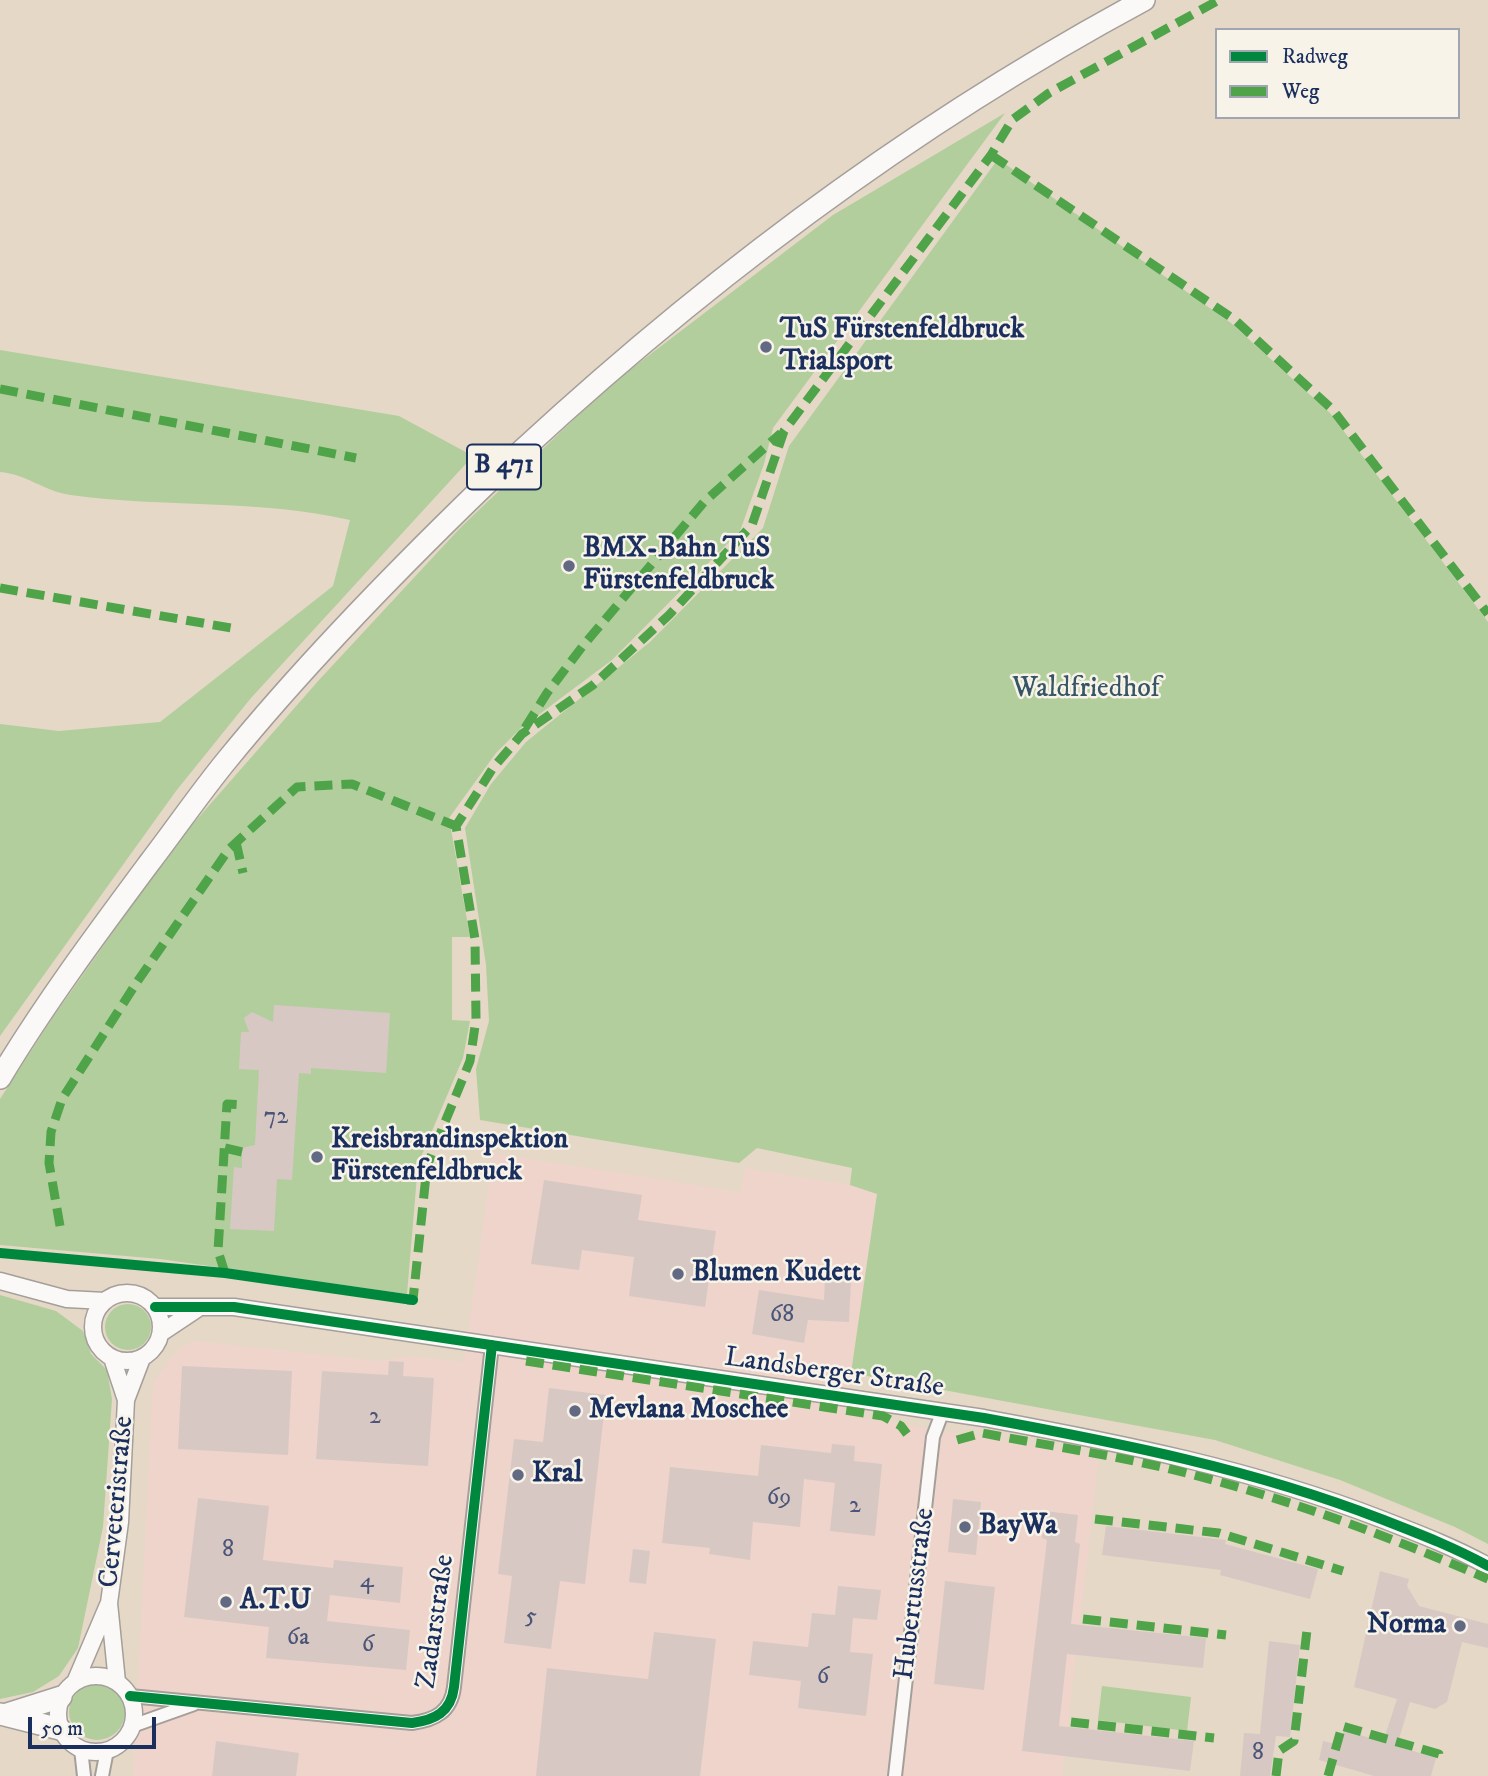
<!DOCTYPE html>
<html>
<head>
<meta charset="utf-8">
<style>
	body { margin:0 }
	#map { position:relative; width:1488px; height:1776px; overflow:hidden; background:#e5d8c7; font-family:"IM FELL DW Pica",serif }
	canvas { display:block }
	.legend { position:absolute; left:1215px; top:28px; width:245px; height:91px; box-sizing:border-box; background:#f7f3e8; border:2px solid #9fa5b1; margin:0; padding:9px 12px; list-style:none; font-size:21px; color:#1b2f5e }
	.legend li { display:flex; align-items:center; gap:14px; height:35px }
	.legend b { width:35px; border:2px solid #9fa5b1 }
	.scale { position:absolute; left:28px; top:1717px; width:128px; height:32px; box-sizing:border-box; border:4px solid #1b2f5e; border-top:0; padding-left:9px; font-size:21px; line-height:24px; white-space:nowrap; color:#1b2f5e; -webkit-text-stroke:5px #f7f3e8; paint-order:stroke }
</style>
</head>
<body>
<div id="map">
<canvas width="1488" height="1776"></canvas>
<ul class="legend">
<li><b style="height:9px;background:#00873e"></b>Radweg</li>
<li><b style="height:9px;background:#4fa44a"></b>Weg</li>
</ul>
<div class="scale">50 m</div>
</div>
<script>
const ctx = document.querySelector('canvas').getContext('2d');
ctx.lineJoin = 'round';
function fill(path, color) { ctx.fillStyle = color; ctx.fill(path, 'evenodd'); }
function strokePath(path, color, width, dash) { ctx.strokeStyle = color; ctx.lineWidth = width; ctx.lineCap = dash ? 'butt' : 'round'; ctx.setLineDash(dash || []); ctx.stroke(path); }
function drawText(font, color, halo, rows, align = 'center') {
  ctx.font = font + ' "IM FELL DW Pica",serif'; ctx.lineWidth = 5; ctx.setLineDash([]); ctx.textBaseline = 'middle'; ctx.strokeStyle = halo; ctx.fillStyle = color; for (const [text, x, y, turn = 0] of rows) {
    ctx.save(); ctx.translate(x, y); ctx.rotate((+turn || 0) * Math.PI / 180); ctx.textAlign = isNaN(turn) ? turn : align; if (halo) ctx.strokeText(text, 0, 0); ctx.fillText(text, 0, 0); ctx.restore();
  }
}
fill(new Path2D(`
	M493,1153L740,1192L745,1168L850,1185L877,1193L851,1373L841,1414L1099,1456L1062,1776H133L153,1383L181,1346L197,1341L380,1361L412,1356L464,1362Z`), '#efd4cb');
fill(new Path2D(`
	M1005,113L773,428L764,464L740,531L612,660L521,728L496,753L449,818L470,937H452V1020L470,1021L463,1058L418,1164L407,1294L160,1259L0,1245V1099L53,1017L177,842L319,680L461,527L610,385L833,215Z
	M998,159L1231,323L1330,413L1488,622V1544L1455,1527L1340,1480L1215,1440L851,1373L877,1194L850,1185L852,1168L757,1148L739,1163L480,1120L476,1069L489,1021L486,965L465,828L491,784L526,742L650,642L763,528L789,446Z
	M0,350L399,416L473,456L251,698L176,791L0,1036V724L59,731L160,722L333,586L350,520C259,499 163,508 71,495C46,492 26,474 0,472Z
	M0,1295L56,1311L83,1331L91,1354L107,1370L112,1399L103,1527L78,1648L59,1676L33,1692L0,1699Z
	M105 1327a23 23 0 1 1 46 0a23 23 0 1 1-46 0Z
	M69 1712a28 28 0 1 1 56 0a28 28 0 1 1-56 0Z
	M1102,1686L1191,1697L1187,1731L1098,1720Z`), '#b2ce9d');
fill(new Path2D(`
	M274,1005L390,1013L386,1073L311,1068V1074L299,1073L292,1180L277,1179L274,1231L230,1229L234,1167L242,1168V1148L255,1145L259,1070L239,1069L241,1032H249L244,1018L252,1012L273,1022Z
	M544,1180L642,1195L638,1220L716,1231L705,1307L629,1296L634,1257L582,1250L579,1270L531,1264Z
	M825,1279L851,1280L849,1322L808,1320L804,1343L752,1334L759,1290L824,1300Z
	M389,1361L404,1362L403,1376L434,1378L428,1466L316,1459L322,1371L388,1375Z
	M182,1366L292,1371L288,1455L178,1449Z
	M549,1388L606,1395L585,1584L560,1581L551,1649L504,1643L512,1576L498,1574L514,1439L543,1442Z
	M832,1444L855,1446L854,1461L882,1464L875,1536L830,1531L835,1483L804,1479L800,1527L753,1522L750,1560L709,1554L710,1548L662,1543L670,1467L758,1476L761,1445L831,1453Z
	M198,1498L269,1506L263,1560L333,1568L334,1560L403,1567L400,1603L330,1595L327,1621L410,1630L406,1670L266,1658L269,1627L184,1617Z
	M953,1499L981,1502L976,1555L948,1552Z
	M1045,1511L1078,1515L1075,1542L1080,1544L1071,1624L1206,1638L1203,1668L1067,1654L1059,1726L1194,1741L1190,1771L1022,1751L1047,1540L1042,1538Z
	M1106,1526L1226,1540L1225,1544L1318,1569L1310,1599L1220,1575L1221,1570L1102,1555Z
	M633,1549L650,1551L646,1584L629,1582Z
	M1380,1571L1409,1579L1407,1586L1419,1606L1488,1624V1648L1462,1642L1447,1702L1435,1709L1410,1702L1397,1746L1436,1758L1431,1776H1374L1319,1760L1323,1741L1339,1745L1344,1730L1383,1742L1397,1699L1354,1687Z
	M945,1581L995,1587L984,1690L934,1684Z
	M838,1586L881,1590L877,1620L853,1618L850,1652L873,1654L866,1716L798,1708L801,1681L749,1675L753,1641L808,1647L812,1613L835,1615Z
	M654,1632L716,1639L700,1776H536L547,1668L648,1679Z
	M1269,1641L1300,1645L1290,1737L1276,1736L1270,1776H1240L1244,1733L1260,1734Z
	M216,1741L299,1753L296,1776H212Z`), '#d8c8c4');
const minor = new Path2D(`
	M130,1696L412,1723C435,1720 451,1712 454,1687L492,1345
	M132,1726L194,1704
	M81,1749L84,1776
	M102,1776L107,1750
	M895,1776L933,1437L942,1413`);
const tertiary = new Path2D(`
	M0,1281L67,1299L105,1301
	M93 1327a34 34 0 1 1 68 0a34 34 0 1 1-68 0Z
	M155,1307H234L984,1418C1120,1443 1252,1469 1381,1519C1417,1533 1454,1547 1488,1566
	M161,1333L197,1309
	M112,1358L126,1400
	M58 1714a38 38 0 1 1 76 0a38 38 0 1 1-76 0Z
	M76,1680L108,1605
	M117,1682L109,1603L120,1522L126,1400L142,1358`);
const trunk = new Path2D(`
	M0,1078C45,1003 98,932 150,862C176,828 200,793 227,760C306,663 394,573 484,486C683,297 902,130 1144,0
	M0,1714L60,1729
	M4,1715L61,1697`);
strokePath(minor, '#a49f9a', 16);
strokePath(tertiary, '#a49f9a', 19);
strokePath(trunk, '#a49f9a', 24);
strokePath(minor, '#fbf9f7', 12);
strokePath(tertiary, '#fbf9f7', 16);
strokePath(trunk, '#fbf9f7', 21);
strokePath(new Path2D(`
	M991,155L1235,320L1333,410L1488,614
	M0,389L356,458
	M0,588L237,629
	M525,728L547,693L582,647L704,502L781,433
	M236,842L243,873
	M225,1148L242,1152
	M60,1226L49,1163L51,1132L62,1099L137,982L229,849L297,787L352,784L456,826
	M225,1273L218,1251L227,1104L243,1105
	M407,1300H413L427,1166L470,1061L476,1019L475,939L456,826L493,768L522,734L593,685L669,615L752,525L784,431L991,155L1012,120L1049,93L1219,0
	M526,1361L883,1416L901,1426L907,1434
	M957,1440L982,1433C1050,1446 1120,1456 1186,1473C1289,1499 1391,1537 1488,1579
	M1095,1519L1219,1533L1343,1571
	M1083,1619L1226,1635
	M1071,1722L1214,1738
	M1276,1776L1279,1751L1294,1741L1307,1630
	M1328,1776L1342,1726L1439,1754L1440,1760`), '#4fa44a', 9, [18, 9]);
strokePath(new Path2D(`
	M0,1253L225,1273L413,1300
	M155,1307H234L984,1418C1120,1443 1252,1469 1381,1519C1417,1533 1454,1547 1488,1566
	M130,1696L412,1723C435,1720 451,1712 454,1687L492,1345`), '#00873e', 10);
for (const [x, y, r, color] of [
	[766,347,7,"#626a83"],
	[569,566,7,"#626a83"],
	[317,1157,7,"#626a83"],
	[678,1274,7,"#626a83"],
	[575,1411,7,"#626a83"],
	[518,1475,7,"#626a83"],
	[965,1527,7,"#626a83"],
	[226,1602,7,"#626a83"],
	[1460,1626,7,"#626a83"]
]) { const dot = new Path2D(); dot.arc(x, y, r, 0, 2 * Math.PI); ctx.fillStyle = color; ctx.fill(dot); strokePath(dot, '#f7f3e8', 2.5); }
drawText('24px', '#4a5578', null, [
	["72",276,1118],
	["68",782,1316],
	["2",375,1418],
	["69",779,1499],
	["2",855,1507],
	["8",228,1551],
	["4",367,1582],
	["5",531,1618],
	["6a",298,1639],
	["6",368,1646],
	["6",823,1678],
	["8",1258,1754]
]);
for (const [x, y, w] of [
	[504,467,74]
]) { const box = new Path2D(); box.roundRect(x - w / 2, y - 22.5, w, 45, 5); ctx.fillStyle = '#f7f3e8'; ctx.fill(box); strokePath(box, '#1b2f5e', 2); }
drawText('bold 26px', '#1b2f5e', null, [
	["B 471",504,467]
]);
drawText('bold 28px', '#1b2f5e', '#f7f3e8', [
	["TuS Fürstenfeldbruck",780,331],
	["Trialsport",780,363],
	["BMX-Bahn TuS",583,550],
	["Fürstenfeldbruck",583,582],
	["Kreisbrandinspektion",331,1141],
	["Fürstenfeldbruck",331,1173],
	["Blumen Kudett",692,1274],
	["Mevlana Moschee",589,1411],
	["Kral",532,1475],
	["BayWa",979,1527],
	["A.T.U",240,1602],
	["Norma",1446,1626,"right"]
], 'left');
drawText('28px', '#365565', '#f7f3e8', [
	["Waldfriedhof",1086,690]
]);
drawText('28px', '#1b2f5e', '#f7f3e8', [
	["Landsberger Straße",834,1374,8],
	["Cerveteristraße",118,1502,-85],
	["Hubertusstraße",916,1594,-83],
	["Zadarstraße",437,1622,-82]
]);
</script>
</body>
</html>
